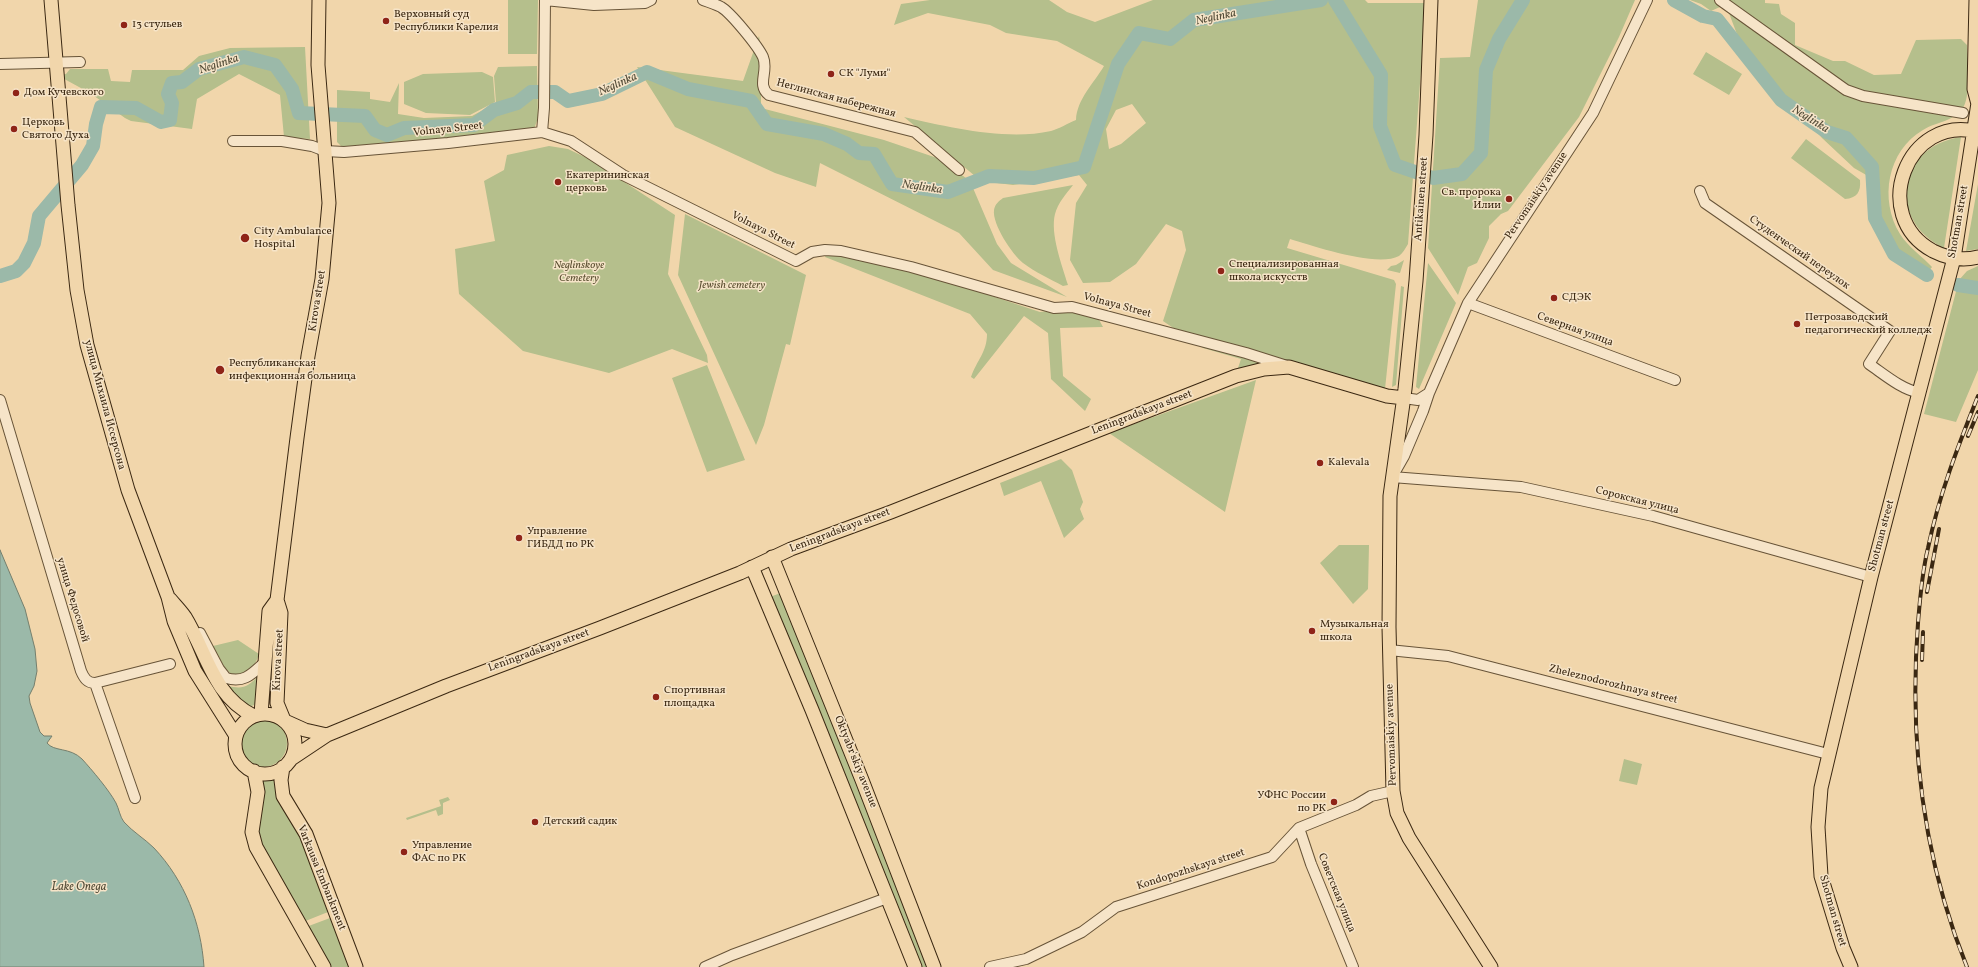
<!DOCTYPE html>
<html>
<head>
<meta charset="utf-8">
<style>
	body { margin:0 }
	canvas { display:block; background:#f1d6ab }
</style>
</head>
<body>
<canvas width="1978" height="967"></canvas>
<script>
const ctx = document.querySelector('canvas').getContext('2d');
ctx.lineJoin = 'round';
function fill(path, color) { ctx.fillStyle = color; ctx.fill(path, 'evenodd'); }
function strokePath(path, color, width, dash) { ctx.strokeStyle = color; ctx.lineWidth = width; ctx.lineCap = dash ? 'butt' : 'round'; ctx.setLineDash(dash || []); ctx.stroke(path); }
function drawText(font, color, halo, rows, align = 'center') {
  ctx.font = font + ' Vollkorn,serif'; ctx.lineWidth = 3; ctx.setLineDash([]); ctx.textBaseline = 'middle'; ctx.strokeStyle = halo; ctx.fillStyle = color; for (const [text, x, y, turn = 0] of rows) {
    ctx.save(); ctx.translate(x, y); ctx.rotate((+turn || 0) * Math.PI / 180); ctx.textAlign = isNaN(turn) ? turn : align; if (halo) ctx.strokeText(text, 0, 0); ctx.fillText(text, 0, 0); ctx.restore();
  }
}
fill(new Path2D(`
	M508,0H538L537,54H508Z
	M930,0H1049L1067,12L1095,22L1153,0H1365L1368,3H1426L1408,244C1405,249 1403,253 1399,256C1377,268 1314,246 1290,239L1287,248L1394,280L1396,284L1385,389L1262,362L1237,371L1241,359L1203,348L1163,321L1186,250L1182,231L1166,224L1136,264L1110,282L1083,283L1070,260L1076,203L1087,185L1079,175L1013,185L981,181L904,117C948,127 1006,141 1051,131C1059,129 1068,123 1076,120C1077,99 1094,83 1104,66L1057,41L1006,33L990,25L928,13L894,25L901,4ZM1132,104L1146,123L1121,144L1109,149L1106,129L1116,110Z
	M1478,0H1635L1619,37L1579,117L1508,211L1501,214L1489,226V238L1477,263L1468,267L1458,295L1428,248L1440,58L1470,57Z
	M1690,0H1765V3L1779,4L1781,14L1795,23V45L1833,61H1845L1874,75L1901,74L1916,40L1961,39L1967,45C1967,61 1971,92 1964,106C1955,122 1937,121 1923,130C1887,151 1879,200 1900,234C1908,247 1922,256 1932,267L1928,272L1897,253L1883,228L1868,176L1854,168L1822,138L1807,121L1778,99L1761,82L1763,70L1741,45L1729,13L1720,7L1711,11L1701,4Z
	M759,36L761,49V108L884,140L940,159L970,181L997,244L1011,263L1067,297L993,270L959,233L820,163L816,187L775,173L675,127L637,67L743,81Z
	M305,47L310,139L284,137L280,95L239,74L197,99L192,129L131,121L125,118L90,93L57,75L66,74L70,69H108L111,81L130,82L132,70H183L199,56L230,48Z
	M1706,52L1742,74L1729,95L1693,74Z
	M537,66L538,118L534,129L348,148L341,146L337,142V90L370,92V99L390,102L399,83L398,114L424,118L472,116L496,103L494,76L498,67Z
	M482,72L493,77L495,102L470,115L426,113L404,104V82L423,74Z
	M1961,137L1944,248C1886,220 1897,146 1961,137Z
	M1806,139L1860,180C1861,192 1857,198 1845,199L1791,158Z
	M549,146L568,149L589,159L675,215L668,274L707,355L708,363L672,349L609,373L523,351L459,294L455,249L495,241L484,181L504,170L507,155Z
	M1978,184V249L1966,251Z
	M1073,185C1066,194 1058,203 1055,214C1050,234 1062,265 1068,285L1063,286C1050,279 1035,272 1023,263C1012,254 992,224 994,210C995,204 999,201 1003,198Z
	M685,214L806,275L790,345L786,344L764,425L756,445L678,275Z
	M827,253L876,263L956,284L1040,312L1072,308L1097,316L1103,327L1060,328L1063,376L1091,399L1085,411L1051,379L1048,333L1024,316L974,379L971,377C977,360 987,352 987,334L970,314L825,257Z
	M1404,260L1400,273L1387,270L1391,266L1396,265Z
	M1428,263L1456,303L1419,389L1416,387Z
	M1978,266V370L1956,422L1924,414L1959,280L1967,271Z
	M1401,286L1404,287L1396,385L1392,387Z
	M707,365L745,460L707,472L672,378Z
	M1256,380L1225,512L1109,433Z
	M1061,459L1072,470L1083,502L1080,509L1084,519L1064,538L1041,481L1004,496L1000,483Z
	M1339,545H1369L1368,589L1353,604L1320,563Z
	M783,592L930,967H915L770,597Z
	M238,640L259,654C254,669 248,675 232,675L225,668L213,646Z
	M258,676V698L254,705L249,707L242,703L227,686C243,689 247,688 258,676Z
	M239 743a24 24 0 1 1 48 0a24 24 0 1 1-48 0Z
	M1624,759L1642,764L1637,785L1619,781Z
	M276,778L299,831L328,912L303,922L262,847L258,827L261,780Z
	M448,797L450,800L443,803V814L438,816L436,810L407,820L406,818L441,806L439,800Z
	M330,918L349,967H329L306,927Z`), '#b5bf8c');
const water = new Path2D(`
	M0,550L25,609L35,649L37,671L34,686L29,696L30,703L40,732L44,736H52L47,743C54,752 70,747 82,759C92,770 109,790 116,803C119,809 120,817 124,822C133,832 145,839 154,848C185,881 201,923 204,967H0Z`);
fill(water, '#9bb9a9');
strokePath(water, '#757f6d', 1);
strokePath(new Path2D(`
	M1335,0L1381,75L1380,126L1395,165L1433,178L1462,174L1481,153L1486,70L1499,39L1523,0
	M1674,0L1703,16L1717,19L1781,100L1827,132L1846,138L1872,167L1875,218L1894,254L1927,275
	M0,276L16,271L24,263L34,243L39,216L82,165L93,146L96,124L101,107L136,108L161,122L170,120L172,103L168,94L172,83L182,82L199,69L244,57L275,65L292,89L299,113L365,116L375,130L387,135L404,128L474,125L494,110L517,103L531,92H555L568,101L602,94L647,72L688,89L751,101L767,124L824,134L847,144L859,153L874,154L892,184L948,192L989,176L1034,178L1084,167L1118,64L1139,33L1170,39L1194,20L1321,0
	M1958,285L1978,288`), '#9bb9a9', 14);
const minor = new Path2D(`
	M545,0L594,5L645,3L651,0
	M703,0C709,2 715,4 721,7C731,13 758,46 763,57C769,71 756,85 769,95L915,132L959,170
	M1647,0L1593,113L1468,303L1429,393L1423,411L1404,456L1392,477L1521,487L1653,516L1871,577
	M1720,0L1846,90L1863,96L1963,113
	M0,64L80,62
	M542,132L544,108L545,0
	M233,141H282L312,146L325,151L344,152L448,143L542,132L571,141L623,175L796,261L812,252L825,250L841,251L911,267L1054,308L1072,307L1246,353L1287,366
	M1700,191L1705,203L1890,331L1869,364C1885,375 1901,389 1920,393
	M1468,303L1675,380
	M1404,398L1418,400L1429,393
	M0,400L81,671C84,678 87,683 95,683L170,664
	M200,633L219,669L226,678C244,683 251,675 264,663
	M1389,650L1448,656L1828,754
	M95,683L135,798
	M1299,828L1311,864L1353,967
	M705,967L732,955L887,898
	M990,967L1026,959L1082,932L1116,907L1272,857L1299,828L1356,805L1371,796L1393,791`);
const major = new Path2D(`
	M51,0L68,205L77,290L87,345L128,490L168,597L174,621L195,671L236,736
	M1431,0L1426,135L1416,281L1405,389L1390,496L1389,627L1393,791L1397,813L1409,838L1491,967
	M1976,0L1974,89L1978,104
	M1978,132C1907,113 1868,216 1933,251C1947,258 1963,261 1978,257
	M772,557L862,780L934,967
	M752,567L812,710L915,967
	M170,599C175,605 181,611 185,617C207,653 213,696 254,716
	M261,714L269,611L277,600
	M235 744a30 30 0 1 1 60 0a30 30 0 1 1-60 0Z
	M284,720L277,703L281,613L277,600L297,438L308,356L322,279L329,203L318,65L319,0
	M285,721L305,730L327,735
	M291,759L327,735L446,686L600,628L740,573L791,549L891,512L1236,376L1264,369L1289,367L1387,396L1404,398
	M283,767L281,780L283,796L306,834L356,967
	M254,771L258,792L252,832L256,847L324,967
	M1851,967L1843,948L1821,876L1818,827L1821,788L1871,577L1954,258L1978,103`);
strokePath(minor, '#685438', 12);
strokePath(major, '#3b2812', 15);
strokePath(minor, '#f6e4c8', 10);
strokePath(major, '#f1d6ab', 13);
const rail = new Path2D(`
	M1968,436L1978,412
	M1927,592L1939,529
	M1922,660L1923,632
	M1967,967C1923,858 1909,740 1918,623C1920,598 1922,572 1928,548C1939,495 1958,446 1978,396`);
strokePath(rail, '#3b2812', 4);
strokePath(rail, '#f6e4c8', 2.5, [8]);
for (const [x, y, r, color] of [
	[386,21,4,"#8f2418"],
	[124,25,4,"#8f2418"],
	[831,74,4,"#8f2418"],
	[16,93,4,"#8f2418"],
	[14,129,4,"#8f2418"],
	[558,182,4,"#8f2418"],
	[1509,199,4,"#8f2418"],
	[245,238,5,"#8f2418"],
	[1221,271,4,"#8f2418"],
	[1554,298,4,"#8f2418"],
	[1797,324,4,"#8f2418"],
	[220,370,5,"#8f2418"],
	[1320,463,4,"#8f2418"],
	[519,538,4,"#8f2418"],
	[1312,631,4,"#8f2418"],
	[656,697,4,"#8f2418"],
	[1334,802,4,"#8f2418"],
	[535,822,4,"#8f2418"],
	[404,852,4,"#8f2418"]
]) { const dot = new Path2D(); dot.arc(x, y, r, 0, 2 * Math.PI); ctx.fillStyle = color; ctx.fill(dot); strokePath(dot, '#f6e4c8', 1.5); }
drawText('11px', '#3b2812', '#f6e4c8', [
	["Верховный суд",394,15],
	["Республики Карелия",394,28],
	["13 стульев",132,25],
	["СК \"Луми\"",839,74],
	["Дом Кучевского",24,93],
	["Церковь",22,123],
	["Святого Духа",22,136],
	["Екатерининская",566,176],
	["церковь",566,189],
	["Св. пророка",1501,193,"right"],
	["Илии",1501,206,"right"],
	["City Ambulance",254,232],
	["Hospital",254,245],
	["Специализированная",1229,265],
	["школа искусств",1229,278],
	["СДЭК",1562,298],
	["Петрозаводский",1805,318],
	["педагогический колледж",1805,331],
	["Республиканская",229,364],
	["инфекционная больница",229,377],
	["Kalevala",1328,463],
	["Управление",527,532],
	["ГИБДД по РК",527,545],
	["Музыкальная",1320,625],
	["школа",1320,638],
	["Спортивная",664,691],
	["площадка",664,704],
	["УФНС России",1326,796,"right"],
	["по РК",1326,809,"right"],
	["Детский садик",543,822],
	["Управление",412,846],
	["ФАС по РК",412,859]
], 'left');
drawText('11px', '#3b2812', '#f6e4c8', [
	["Неглинская набережная",836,99,15],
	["Volnaya Street",448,130,-6],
	["Pervomaiskiy avenue",1537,196,-56],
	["Antikainen street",1422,199,-86],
	["Shotman street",1959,222,-80],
	["Volnaya Street",763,231,27],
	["Студенческий переулок",1799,253,35],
	["Kirova street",318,301,-81],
	["Volnaya Street",1117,306,15],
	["Северная улица",1575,330,20],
	["улица Михаила Иссерсона",104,405,75],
	["Leningradskaya street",1142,413,-21],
	["Сорокская улица",1637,501,14],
	["Leningradskaya street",840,531,-21],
	["Shotman street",1882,536,-75],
	["улица Федосовой",72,600,73],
	["Leningradskaya street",539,651,-20],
	["Kirova street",279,660,-87],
	["Zheleznodorozhnaya street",1613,685,14],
	["Pervomaiskiy avenue",1392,735,-92],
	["Oktyabr'skiy avenue",855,762,68],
	["Kondopozhskaya street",1191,870,-18],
	["Varkausa Embankment",321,878,68],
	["Советская улица",1336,893,68],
	["Shotman street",1832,911,74]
]);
drawText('italic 11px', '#5a4e30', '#f6e4c8', [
	["Neglinskoye",579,266],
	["Cemetery",579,279],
	["Jewish cemetery",732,286]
]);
drawText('italic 12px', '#534c38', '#f6e4c8', [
	["Neglinka",1216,18,-12],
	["Neglinka",219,65,-18],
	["Neglinka",618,85,-24],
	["Neglinka",1810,120,32],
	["Neglinka",922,188,8],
	["Lake Onega",79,888]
]);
</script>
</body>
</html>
